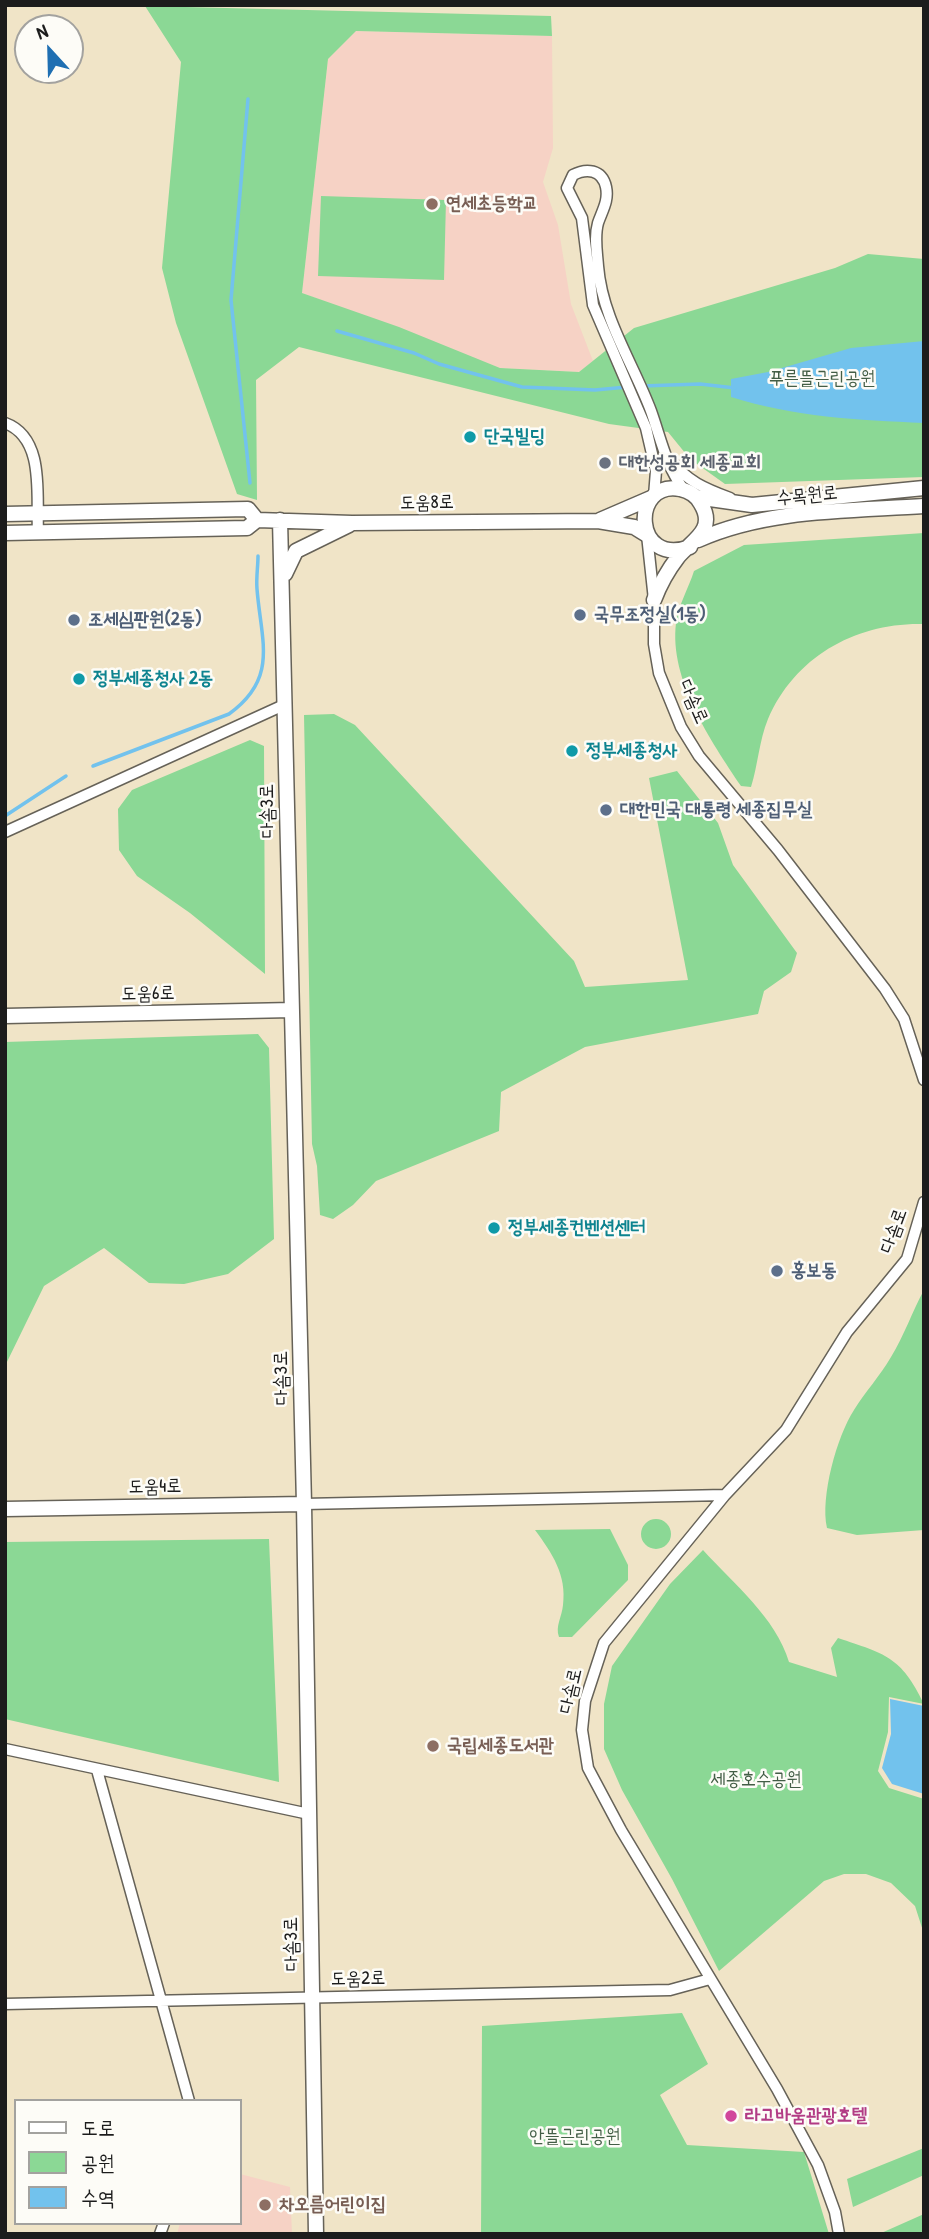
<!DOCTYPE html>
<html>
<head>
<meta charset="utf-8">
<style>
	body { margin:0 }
	#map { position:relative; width:929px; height:2239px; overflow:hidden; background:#f0e4c7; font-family:"Patrick Hand","Poor Story",sans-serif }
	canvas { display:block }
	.frame { position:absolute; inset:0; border:7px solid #1c1c1c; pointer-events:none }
	.legend { position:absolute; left:14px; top:2099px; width:228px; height:126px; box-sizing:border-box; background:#fdfcf7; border:2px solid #a3a29f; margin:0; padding:9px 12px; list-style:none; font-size:21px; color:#1c1c1c }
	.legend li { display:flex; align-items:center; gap:14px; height:35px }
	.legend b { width:35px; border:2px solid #a3a29f }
	.north { position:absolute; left:14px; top:14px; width:70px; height:70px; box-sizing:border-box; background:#fdfcf7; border:2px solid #a3a29f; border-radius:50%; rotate:338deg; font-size:19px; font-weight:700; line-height:28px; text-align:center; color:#1c1c1c }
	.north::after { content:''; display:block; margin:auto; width:24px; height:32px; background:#1f6fb2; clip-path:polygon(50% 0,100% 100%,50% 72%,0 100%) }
</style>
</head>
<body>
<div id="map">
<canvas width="929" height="2239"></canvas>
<div class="frame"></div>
<ul class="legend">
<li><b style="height:9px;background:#fff"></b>도로</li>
<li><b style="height:19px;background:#8bd895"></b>공원</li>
<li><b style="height:19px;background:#72c2ed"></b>수역</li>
</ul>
<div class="north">N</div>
</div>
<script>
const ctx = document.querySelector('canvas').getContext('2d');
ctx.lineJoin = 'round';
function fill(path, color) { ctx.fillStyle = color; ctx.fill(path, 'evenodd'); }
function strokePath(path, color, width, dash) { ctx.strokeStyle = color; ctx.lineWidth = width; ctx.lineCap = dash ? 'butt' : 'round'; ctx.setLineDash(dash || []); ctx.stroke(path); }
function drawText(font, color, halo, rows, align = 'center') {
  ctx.font = font + ' "Patrick Hand","Poor Story",sans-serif'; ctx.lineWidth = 5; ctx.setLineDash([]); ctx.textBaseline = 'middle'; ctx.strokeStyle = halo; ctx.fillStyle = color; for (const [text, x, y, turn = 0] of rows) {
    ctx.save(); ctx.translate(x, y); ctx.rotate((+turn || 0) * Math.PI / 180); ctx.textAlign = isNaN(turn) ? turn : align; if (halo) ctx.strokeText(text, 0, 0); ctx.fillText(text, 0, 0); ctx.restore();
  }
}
fill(new Path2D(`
	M356,31L552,36L553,148L543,182L558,225L571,304L593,361L579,372L500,368L302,293L328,59Z
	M240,2174L290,2187L292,2234H177L180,2223H240Z`), '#f6d2c5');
fill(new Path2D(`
	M145,6L551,16L552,36L356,31L328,59L302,293L399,327L500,368L579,372L634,328L835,268L868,254L924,259V477L725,484L690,459L668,432L609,424L299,347L256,380L257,500L237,494L176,323L162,268L181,62Z
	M321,196L446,200L444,280L318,276Z
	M924,533V624C857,622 795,656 768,719C759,741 758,765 751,787L741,786C711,741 669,680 676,623C678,606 689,587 694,571L744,545Z
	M334,714L355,725L574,961L585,987L688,980L649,778L677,771L718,823L733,865L797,953L791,972L764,991L758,1014L585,1047L501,1092L499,1131L376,1181L353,1205L333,1219L320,1215L317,1166L312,1144L304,715Z
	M250,740L264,746L265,974L190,913L137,876L119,850L118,809L132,790Z
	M258,1034L269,1048L274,1239L228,1274L184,1284L149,1283L104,1248L44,1286L5,1366V1042Z
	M924,1290V1530L857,1535L827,1528C820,1497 837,1436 854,1410C865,1392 880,1376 891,1357C904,1336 912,1312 924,1290Z
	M641 1534a15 15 0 1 1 30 0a15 15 0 1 1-30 0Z
	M610,1529L628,1565V1580L572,1637H559C555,1626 562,1617 563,1605C567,1575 552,1553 535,1530Z
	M269,1539L279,1782L5,1719V1542Z
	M703,1550C734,1584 776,1618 789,1662L837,1677L831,1648L838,1638C885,1654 901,1656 924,1704L889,1697L888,1732L878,1771L889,1788L924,1799V1934L915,1906L891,1883L866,1874H844L824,1881L719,1971L672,1879L622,1790L604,1749V1704L612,1666L670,1584Z
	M682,2013L708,2064L660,2095L687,2145L804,2152L829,2234H481L482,2026Z
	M924,2148V2175L853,2207L847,2179Z
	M924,2214V2234H879Z`), '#8bd895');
fill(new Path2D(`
	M924,341V423C858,420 794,417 731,397V379L768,372L851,348Z
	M890,1699L924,1706V1794L892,1784L882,1768L891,1734Z`), '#72c2ed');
strokePath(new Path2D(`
	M248,99L231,300L250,483
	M337,331L414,353L439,364L522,387L595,390L627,387
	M642,386L700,384L735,388
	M93,766L229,714C279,678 261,641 257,589C256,578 258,567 258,556
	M5,816L66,776`), '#72c2ed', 3.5);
const minor = new Path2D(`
	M5,423C46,438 36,497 38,532
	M671,460C686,481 706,489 730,498
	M654,496L656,471L646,428L593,305L582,218L567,188L573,175C586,168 602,169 606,187C609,201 602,211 598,223C594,237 597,252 598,266C602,318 633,363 651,411C661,439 666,466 684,490
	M647,535L654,600V644L659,673L681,727L699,756L778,850L885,989L904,1019L924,1080
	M5,832L286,704
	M304,1504L725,1495
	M5,1749L309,1814
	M97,1770L189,2101
	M5,2004L670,1990L710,1979
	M160,2234L164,2223
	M839,2234L835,2212L818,2165L777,2089L621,1830L588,1768L582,1730L585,1701L604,1643L725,1495L786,1430L847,1332L907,1259L924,1202`);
const tertiary = new Path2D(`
	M696,497L752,505L924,488
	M5,514L248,509L257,520
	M280,520L304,1504L316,2234
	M600,520L651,498
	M5,533L247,528L257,520L352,523L598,521L634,527L647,535
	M698,540C767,509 849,511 924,506
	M285,574L296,551L349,525
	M654,600C660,584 668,570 678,557C691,541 717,530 701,504C697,496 689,491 680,489C630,480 633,568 690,547
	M5,1016L292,1010
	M5,1509L304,1504`);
strokePath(minor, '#666258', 13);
strokePath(tertiary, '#666258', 17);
strokePath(minor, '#fff', 10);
strokePath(tertiary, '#fff', 14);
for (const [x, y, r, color] of [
	[432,204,7,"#8d6e63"],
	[470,437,7,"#0f9aa8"],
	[605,463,7,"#6b7280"],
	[580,615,7,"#5c6f8a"],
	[74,620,7,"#5c6f8a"],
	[79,679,7,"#0f9aa8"],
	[572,751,7,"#0f9aa8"],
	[606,810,7,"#5c6f8a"],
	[494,1228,7,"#0f9aa8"],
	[777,1271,7,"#5c6f8a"],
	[433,1746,7,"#8d6e63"],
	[731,2116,7,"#d1479c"],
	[265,2205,7,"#8d6e63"]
]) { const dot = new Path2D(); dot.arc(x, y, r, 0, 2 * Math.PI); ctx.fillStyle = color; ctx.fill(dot); strokePath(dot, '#fdfcf7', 2.5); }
drawText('bold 19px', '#785e54', '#fdfcf7', [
	["연세초등학교",446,204],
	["국립세종도서관",447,1746],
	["차오름어린이집",279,2205]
], 'left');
drawText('19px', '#435e46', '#fdfcf7', [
	["푸른뜰근린공원",822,379],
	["세종호수공원",756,1780],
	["안뜰근린공원",575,2137]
]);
drawText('bold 19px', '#0d838f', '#fdfcf7', [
	["단국빌딩",484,437],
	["정부세종청사 2동",93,679],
	["정부세종청사",586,751],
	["정부세종컨벤션센터",508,1228]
], 'left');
drawText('bold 19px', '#5b616d', '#fdfcf7', [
	["대한성공회 세종교회",619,463]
], 'left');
drawText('19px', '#1c1c1c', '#fdfcf7', [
	["수목원로",807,496,-6],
	["도움8로",427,503,-1],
	["다솜로",693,702,66],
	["다솜3로",268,811,-91],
	["도움6로",148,994,-1],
	["다솜로",894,1231,-70],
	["다솜3로",282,1378,-91],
	["도움4로",155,1487,-1],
	["다솜로",571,1691,-77],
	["다솜3로",292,1944,-91],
	["도움2로",358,1979,-1]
]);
drawText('bold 19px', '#4e5e75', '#fdfcf7', [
	["국무조정실(1동)",594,615],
	["조세심판원(2동)",88,620],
	["대한민국 대통령 세종집무실",620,810],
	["홍보동",791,1271]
], 'left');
drawText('bold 19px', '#b23c85', '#fdfcf7', [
	["라고바움관광호텔",745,2116]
], 'left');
</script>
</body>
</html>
